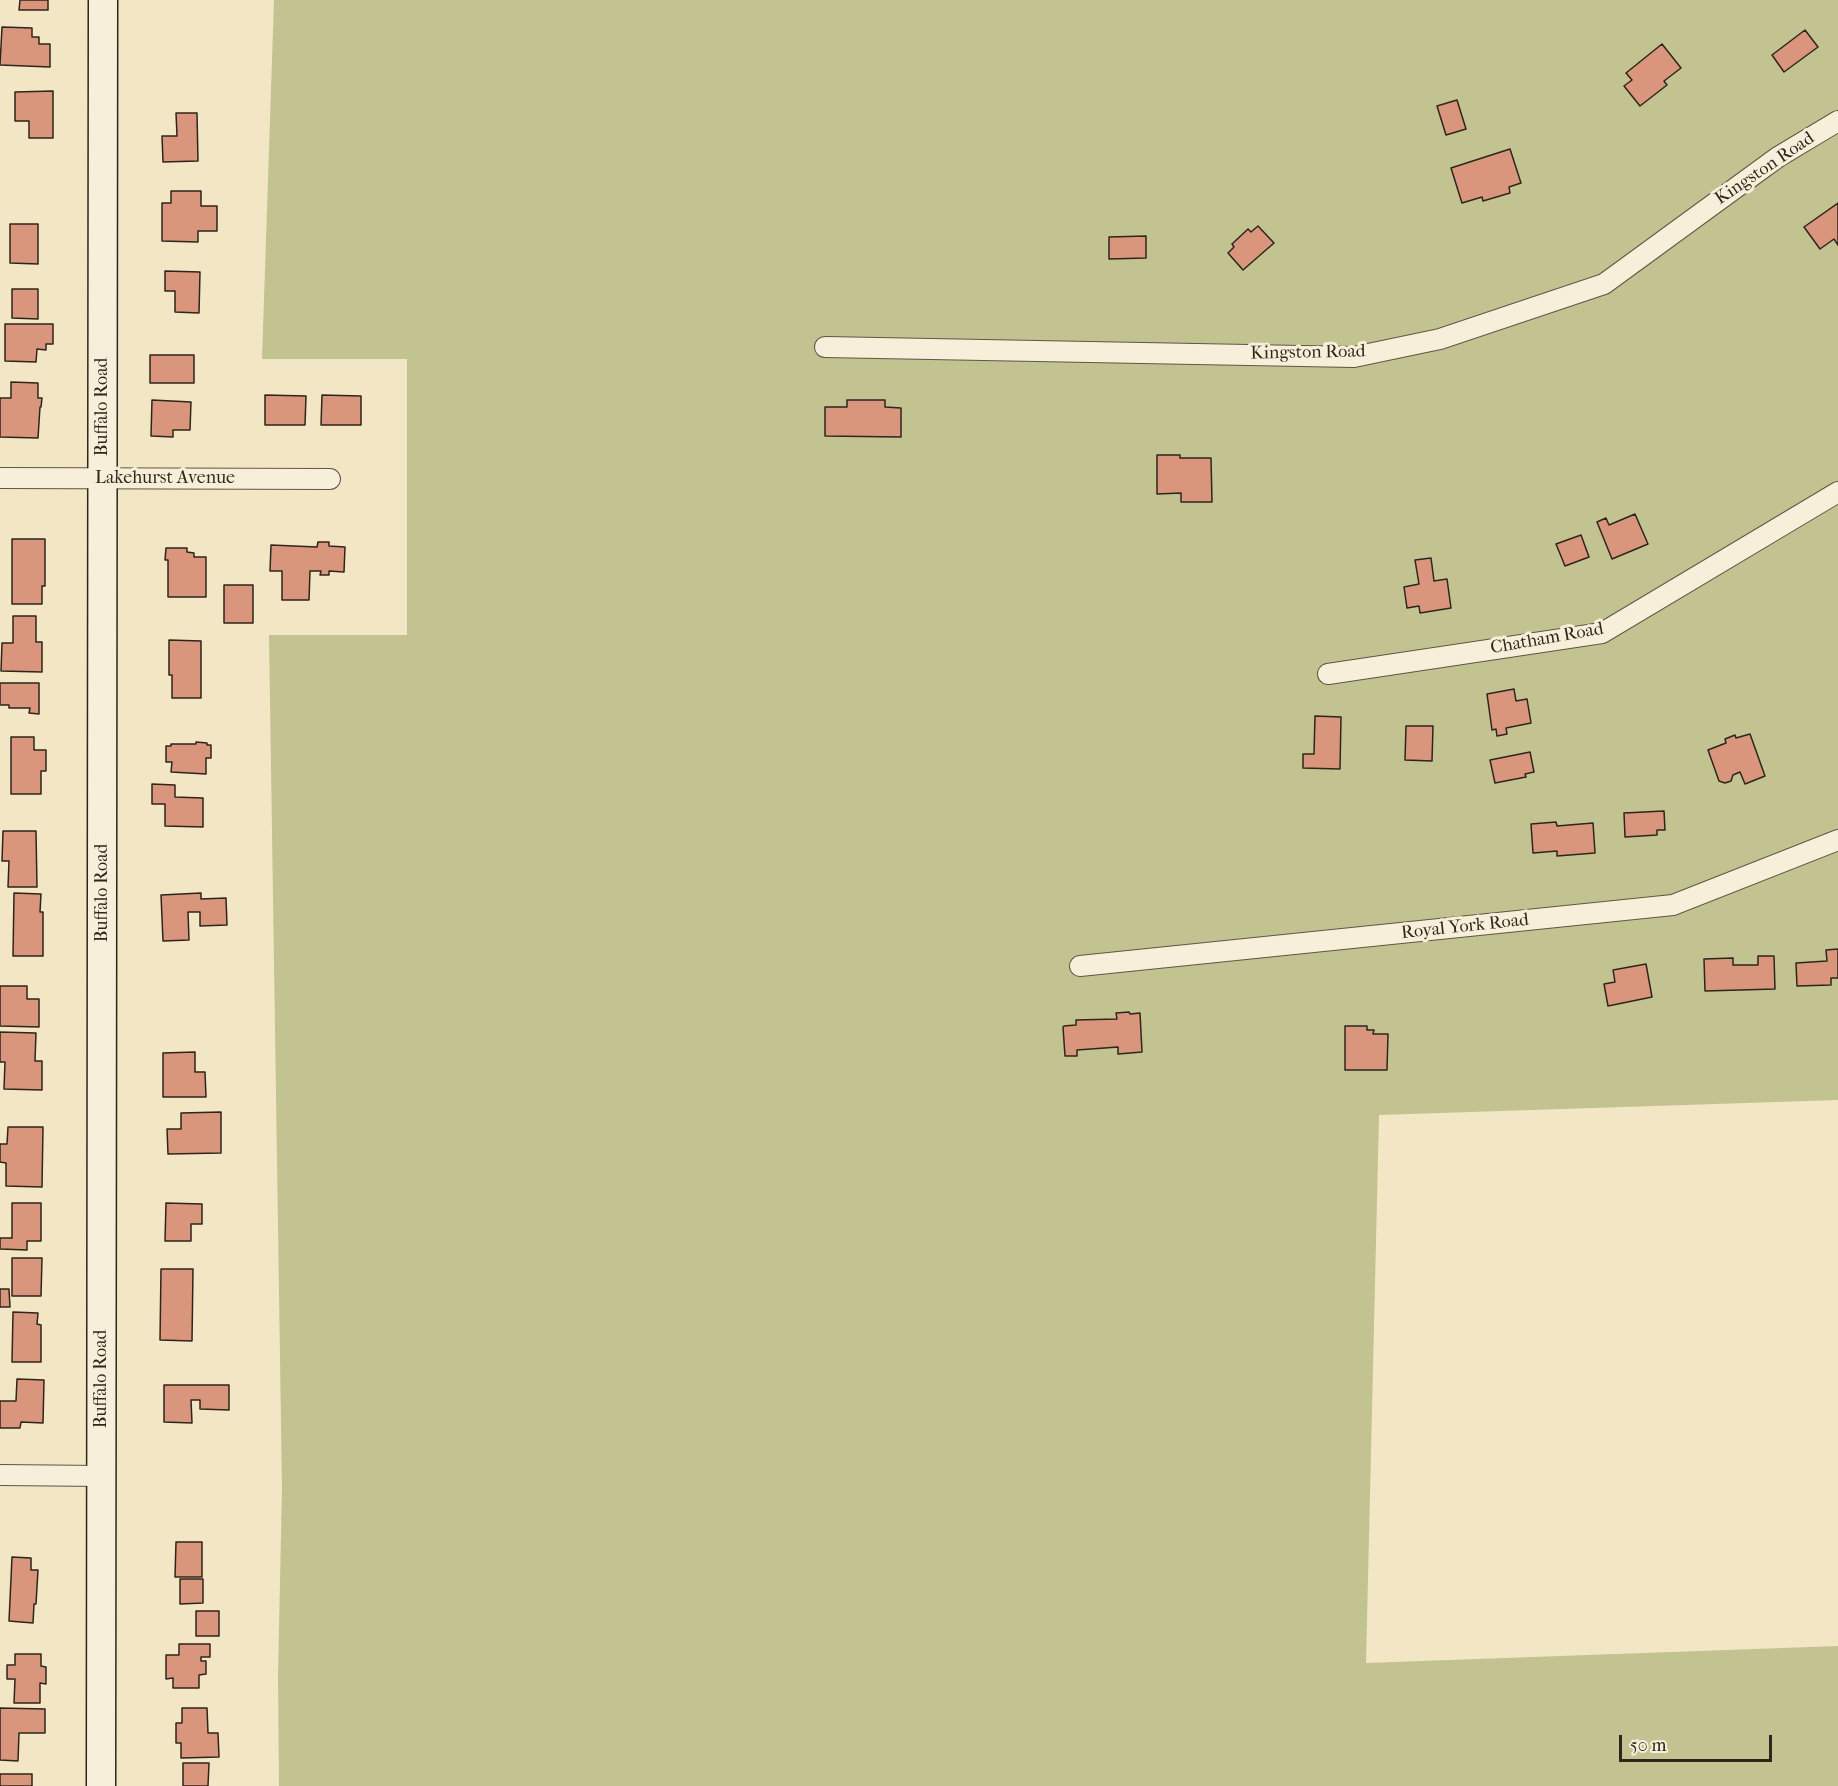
<!DOCTYPE html>
<html>
<head>
<meta charset="utf-8">
<style>
	body { margin:0 }
	#map { position:relative; width:1838px; height:1786px; overflow:hidden; background:#f3e6c5; font-family:"IM FELL French Canon",serif }
	canvas { display:block }
	.scale { position:absolute; left:1619px; top:1735px; width:153px; height:27px; box-sizing:border-box; border:3px solid #2e261b; border-top:0; padding-left:8px; font-size:18px; line-height:21px; white-space:nowrap; color:#2e261b; -webkit-text-stroke:4px #f7efd9; paint-order:stroke }
</style>
</head>
<body>
<div id="map">
<canvas width="1838" height="1786"></canvas>
<div class="scale">50 m</div>
</div>
<script>
const ctx = document.querySelector('canvas').getContext('2d');
ctx.lineJoin = 'round';
function fill(path, color) { ctx.fillStyle = color; ctx.fill(path, 'evenodd'); }
function strokePath(path, color, width, dash) { ctx.strokeStyle = color; ctx.lineWidth = width; ctx.lineCap = dash ? 'butt' : 'round'; ctx.setLineDash(dash || []); ctx.stroke(path); }
function drawText(font, color, halo, rows, align = 'center') {
  ctx.font = font + ' "IM FELL French Canon",serif'; ctx.lineWidth = 6; ctx.setLineDash([]); ctx.textBaseline = 'middle'; ctx.strokeStyle = halo; ctx.fillStyle = color; for (const [text, x, y, turn = 0] of rows) {
    ctx.save(); ctx.translate(x, y); ctx.rotate((+turn || 0) * Math.PI / 180); ctx.textAlign = isNaN(turn) ? turn : align; if (halo) ctx.strokeText(text, 0, 0); ctx.fillText(text, 0, 0); ctx.restore();
  }
}
fill(new Path2D(`
	M274,0H1838V1100L1379,1115L1366,1663L1838,1646V1786H279L278,1675L282,1488L269,635H407V359H262Z`), '#c2c390');
const building = new Path2D(`
	M20,0H48V10H19Z
	M2,27L32,28V37H39V44H50V67L0,65Z
	M1805,30L1818,47L1784,72L1772,55Z
	M1662,44L1681,68L1664,81L1667,85L1640,106L1624,86L1632,80L1626,73Z
	M53,91V138H29V121H15V92Z
	M1457,100L1466,129L1446,135L1437,106Z
	M176,113H197L198,161L163,162L162,136H177Z
	M1510,149L1521,183L1509,187L1510,193L1483,201L1482,197L1462,203L1451,168Z
	M171,191H201V206H217V231H198V242L162,241V203H171Z
	M1838,203V245L1834,239L1820,249L1804,227Z
	M10,224H38V264L10,263Z
	M1258,226L1274,243L1243,270L1228,253L1234,247L1232,244L1248,229L1251,232Z
	M1146,236V258L1109,259V237Z
	M165,271L200,272L199,313L175,312V291H165Z
	M12,289H38V319L12,318Z
	M5,324H53V344H46V350L37,349L36,362L5,361Z
	M150,355H194V383H150Z
	M11,382L38,383V398H42L41,407H40L38,438L0,437V398H11Z
	M265,395L306,396L305,425H265Z
	M322,395L361,396V425H321Z
	M152,400L191,402L190,430H173V437L151,436Z
	M847,400H885V407L901,408V437L825,436V407H847Z
	M1157,455H1180V458H1211L1212,502H1181V493L1157,494Z
	M1635,514L1648,544L1612,559L1597,522L1606,518L1609,525Z
	M1581,535L1589,557L1565,566L1556,544Z
	M12,539H45V586H42V604H12Z
	M318,542H329V546L345,547L344,572L329,571V575H320L321,571H310L309,600H282V571H270L271,545L317,547Z
	M166,548H187V552L194,553V557H206V597H168V560H165Z
	M1431,558L1434,581L1447,579L1451,608L1420,613L1419,606L1407,608L1404,587L1419,584L1415,560Z
	M224,585H253V623H224Z
	M13,616H36V642H42V672L1,671L2,643H13Z
	M169,640L201,641V698H172V675H169Z
	M0,683H39V714L29,713L30,708H9V705H0Z
	M1514,689L1516,701L1527,699L1531,723L1506,728L1507,734L1497,736L1496,729L1492,730L1487,694Z
	M1315,716L1341,717L1340,769L1303,768V754H1314Z
	M1406,726H1433L1432,761L1405,760Z
	M1750,734L1765,776L1745,784L1740,772L1733,775L1731,781L1725,783L1719,781L1708,750L1726,743L1725,739L1735,735L1736,738Z
	M11,737H34V750H46V771H41V794H11Z
	M196,742L207,743V745H211V758H206V774L171,772L172,762H166V746H171V744H196Z
	M1530,752L1534,772L1525,774L1526,777L1495,783L1490,760Z
	M152,784L175,785V797L203,798V827L165,826V804H152Z
	M1664,811L1665,830H1657V835L1625,837L1624,813Z
	M1556,822L1557,826L1593,823L1595,853L1557,856V851L1533,853L1531,824Z
	M3,831H36L37,887H8L9,861H2Z
	M14,893L41,894L40,912H43V956H13Z
	M201,893V899L226,898L227,925L200,926V912H188L189,940L163,941L161,895Z
	M1838,949V978H1831V985L1797,986L1796,963L1827,961L1826,950Z
	M1758,956H1774L1775,989L1705,991L1704,959L1733,958V965H1758Z
	M1646,964L1652,997L1608,1006L1604,984L1615,982L1613,970Z
	M0,986H27V999H39V1027L0,1026Z
	M1129,1012L1130,1014L1140,1013L1142,1052L1118,1054V1047L1077,1050V1056H1065L1063,1027L1064,1026L1076,1025V1020L1117,1019L1116,1013Z
	M1345,1026H1367V1030H1374L1373,1034H1388L1387,1070H1345Z
	M0,1032L36,1033L35,1061H42V1090L4,1089L5,1062H0Z
	M195,1052V1072H205L206,1097H163V1053Z
	M221,1112V1153L168,1154L167,1129H181V1113Z
	M8,1127H43L42,1187L6,1186V1163L0,1162V1144H7Z
	M12,1203H41V1241H27V1250L0,1249V1238H12Z
	M166,1203L202,1204V1224H191V1241H165Z
	M12,1258H42L41,1296H12Z
	M161,1269H193L192,1341L160,1340Z
	M0,1289H9L10,1307H0Z
	M13,1312L38,1313L37,1324L41,1325V1362H12Z
	M17,1379L44,1380L43,1423L21,1422L20,1428H0V1401H16Z
	M164,1385H229V1410L200,1409V1400H191L192,1423L164,1422Z
	M176,1542H202V1577H175Z
	M12,1557L31,1558V1570H38L36,1604H34L33,1623L9,1621Z
	M180,1579H203V1603L180,1604Z
	M196,1611H219V1636H196Z
	M179,1644H210V1657H201V1661H206V1674L199,1675V1688H173V1678L166,1679V1655H179Z
	M15,1654H41V1666L46,1667V1684L40,1683V1703H14L15,1679H7V1665H15Z
	M0,1708L45,1709V1733H19L18,1761L0,1760Z
	M182,1708H207L208,1733H218L219,1757L181,1758V1743H176V1723H182Z
	M183,1763H209L208,1786H183Z
	M0,1774H32V1786H0Z`);
fill(building, '#d9967c');
strokePath(building, '#2e261b', 1.5);
const street = new Path2D(`
	M825,347L1354,357L1440,339L1604,284L1778,157L1838,121
	M0,478L330,479
	M1328,674L1602,633L1838,492
	M1080,966L1673,905L1838,840
	M0,1475L102,1476`);
const secondary = new Path2D(`
	M101,1786L103,0`);
strokePath(street, '#5f5646', 22);
strokePath(secondary, '#2e261b', 31);
strokePath(street, '#f7efd9', 20);
strokePath(secondary, '#f7efd9', 28);
drawText('18px', '#2e261b', '#f7efd9', [
	["Kingston Road",1765,169,-34],
	["Kingston Road",1308,353,-1],
	["Buffalo Road",103,407,-90],
	["Lakehurst Avenue",165,479],
	["Chatham Road",1547,639,-10],
	["Buffalo Road",103,893,-90],
	["Royal York Road",1465,927,-6],
	["Buffalo Road",102,1379,-90]
]);
</script>
</body>
</html>
